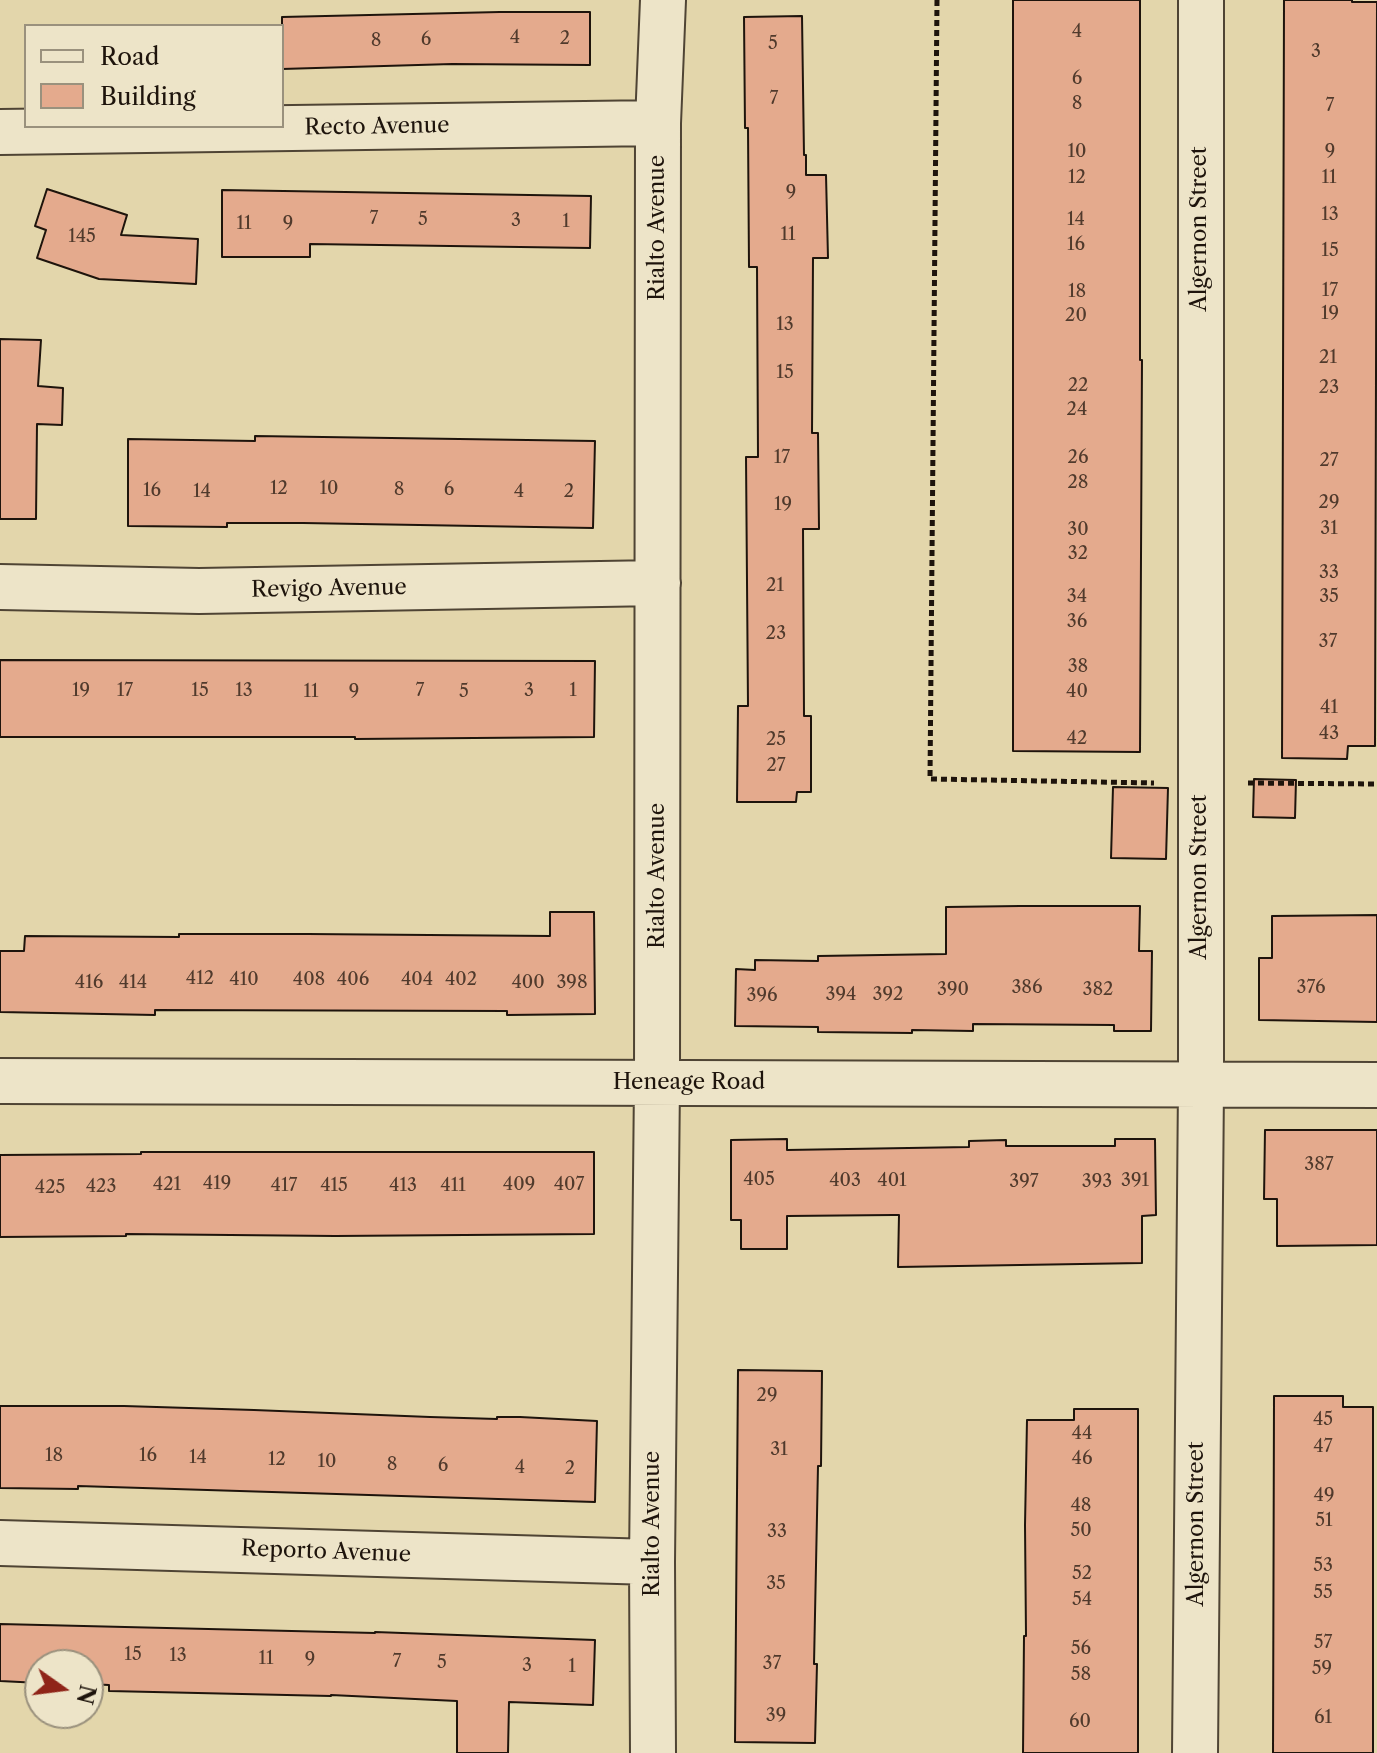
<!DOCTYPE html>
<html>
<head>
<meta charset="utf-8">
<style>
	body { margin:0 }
	#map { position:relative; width:1377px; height:1753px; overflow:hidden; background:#e3d6ab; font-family:"Libre Caslon Text",serif }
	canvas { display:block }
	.legend { position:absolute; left:24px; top:24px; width:260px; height:104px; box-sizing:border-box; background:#ede4c8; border:2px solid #9a917d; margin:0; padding:10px 14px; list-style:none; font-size:24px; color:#1e140c }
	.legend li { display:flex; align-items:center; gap:16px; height:40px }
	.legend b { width:40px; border:2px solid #9a917d }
	.north { position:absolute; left:24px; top:1649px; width:80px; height:80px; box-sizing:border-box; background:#ede4c8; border:2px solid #9a917d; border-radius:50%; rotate:104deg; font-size:22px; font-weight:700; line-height:32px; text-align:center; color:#1e140c }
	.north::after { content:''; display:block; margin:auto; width:28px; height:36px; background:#8f2418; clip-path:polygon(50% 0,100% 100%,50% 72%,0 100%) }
</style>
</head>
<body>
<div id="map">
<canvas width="1377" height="1753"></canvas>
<ul class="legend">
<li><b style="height:10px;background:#ede4c8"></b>Road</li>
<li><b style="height:22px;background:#e4aa8d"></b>Building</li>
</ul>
<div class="north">N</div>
</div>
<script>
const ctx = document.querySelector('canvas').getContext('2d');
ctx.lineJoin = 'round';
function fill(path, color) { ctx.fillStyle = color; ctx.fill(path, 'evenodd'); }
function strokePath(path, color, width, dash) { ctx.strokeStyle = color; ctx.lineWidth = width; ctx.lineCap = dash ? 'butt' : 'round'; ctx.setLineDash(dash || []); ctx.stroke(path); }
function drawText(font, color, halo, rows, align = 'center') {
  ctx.font = font + ' "Libre Caslon Text",serif'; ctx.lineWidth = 7; ctx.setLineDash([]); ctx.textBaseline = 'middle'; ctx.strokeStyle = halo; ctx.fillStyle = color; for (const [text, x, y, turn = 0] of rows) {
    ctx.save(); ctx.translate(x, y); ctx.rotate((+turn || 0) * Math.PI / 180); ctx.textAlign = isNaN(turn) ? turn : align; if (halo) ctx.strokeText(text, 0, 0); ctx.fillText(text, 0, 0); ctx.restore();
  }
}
const building = new Path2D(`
	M1013,0H1140V360H1142L1140,752L1013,751Z
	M1284,0H1352V2H1377L1375,746H1348L1347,759L1282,758Z
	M500,12H590V65L452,64L282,69V17Z
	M802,16L804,155H806V175H826L828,258H813L812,433H818L819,529H803L804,716H811V792H797L796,802H737L738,706H748L746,457H758L757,267H749L748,128H745L744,17Z
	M47,189L127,215L121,235L198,239L196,284L99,279L37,258L46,230L35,226Z
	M222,190L591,196L590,248L310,244V257H222Z
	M0,339L41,340L38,386L63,388L62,425L37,424L36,519H0Z
	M255,436L595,441L593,528L303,523H227V527L128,526V439L255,441Z
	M0,660L595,661L594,737L355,739V737H0Z
	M1254,779L1296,780L1295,818L1253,817Z
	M1113,787L1168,788L1166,859L1111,858Z
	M1020,906H1140L1139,951H1152L1151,1031H1114V1025L973,1024V1031L912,1030V1033L818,1032V1027L735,1026L736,969L755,970V960L818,961V956L946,954V907Z
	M550,912H594L595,1014L507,1015V1011L155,1010V1015L0,1012V951H24L25,936L179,937V934H308L550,936Z
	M1377,915V1022L1259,1020V958H1272V916Z
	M1265,1130H1377V1245L1277,1246V1199H1264Z
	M787,1139V1150L969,1147V1141L1006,1140V1146H1115V1139H1155L1156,1215L1142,1216V1263L898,1267L899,1215H893L787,1216V1249H741V1220H731V1140Z
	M141,1152H594V1234L335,1236L126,1234V1236L0,1237V1155L141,1154Z
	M738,1370L822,1371L821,1466H818L814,1664H817L815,1743L735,1742Z
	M1274,1396H1343V1407H1373V1753H1273Z
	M0,1406H124L254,1410L430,1417L497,1419V1417H520L597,1421L595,1502L78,1486V1489L0,1488Z
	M1074,1409H1138V1753H1023L1024,1636H1026L1025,1525L1027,1420H1074Z
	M0,1624L375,1633V1632L595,1640L593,1705L509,1702L508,1753H457V1701L331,1695V1696L109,1691V1685L88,1684V1665H40V1683L0,1681Z`);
fill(building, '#e4aa8d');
strokePath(building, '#1e140c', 2);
const minor = new Path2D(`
	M0,132L658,123
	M0,587L199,591L658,583
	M0,1081L1377,1085
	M0,1543L652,1562
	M653,1753L652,1562L657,1083L658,123L663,0
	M1195,1753L1201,1086V0`);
strokePath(minor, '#4f4434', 48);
strokePath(new Path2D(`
	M937,0L930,779L1154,783
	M1248,783L1377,784`), '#1e140c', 5, [6, 4]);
strokePath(minor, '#ede4c8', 44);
drawText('18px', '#503a2c', null, [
	["4",1077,32],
	["4",515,38],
	["2",565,39],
	["6",426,40],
	["8",376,41],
	["5",773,44],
	["3",1316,52],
	["6",1077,79],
	["7",774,99],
	["8",1077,104],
	["7",1330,106],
	["10",1077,152],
	["9",1330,152],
	["12",1077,178],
	["11",1329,178],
	["9",791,193],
	["13",1330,215],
	["7",374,219],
	["5",423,220],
	["14",1076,220],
	["3",516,221],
	["1",566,222],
	["11",244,224],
	["9",288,224],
	["11",788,235],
	["145",82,237],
	["16",1076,245],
	["15",1330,251],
	["17",1330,291],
	["18",1077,292],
	["19",1330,314],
	["20",1076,316],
	["13",785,325],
	["21",1328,358],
	["15",785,373],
	["22",1078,386],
	["23",1329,388],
	["24",1077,410],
	["17",782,458],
	["26",1078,458],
	["27",1329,461],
	["28",1078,483],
	["12",279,489],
	["10",329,489],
	["8",399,490],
	["6",449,490],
	["16",152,491],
	["14",202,492],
	["4",519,492],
	["2",569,492],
	["29",1329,503],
	["19",783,505],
	["31",1329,529],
	["30",1078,530],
	["32",1078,554],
	["33",1329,573],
	["21",775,586],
	["34",1077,597],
	["35",1329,597],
	["36",1077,622],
	["23",776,634],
	["37",1328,642],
	["38",1078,667],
	["19",81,691],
	["17",125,691],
	["15",200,691],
	["13",244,691],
	["7",420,691],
	["3",529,691],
	["1",573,691],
	["11",311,692],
	["9",354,692],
	["5",464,692],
	["40",1077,692],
	["41",1329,708],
	["43",1329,734],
	["42",1077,739],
	["25",776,740],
	["27",776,766],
	["412",200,979],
	["410",244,980],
	["408",309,980],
	["406",353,980],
	["404",417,980],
	["402",461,980],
	["416",89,983],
	["414",133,983],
	["400",528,983],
	["398",572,983],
	["386",1027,988],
	["376",1311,988],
	["390",953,990],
	["382",1098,990],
	["394",841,995],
	["392",888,995],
	["396",762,996],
	["387",1319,1165],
	["405",759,1180],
	["403",845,1181],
	["401",892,1181],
	["391",1135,1181],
	["397",1024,1182],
	["393",1097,1182],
	["419",217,1184],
	["421",167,1185],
	["409",519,1185],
	["407",569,1185],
	["417",284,1186],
	["415",334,1186],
	["413",403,1186],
	["411",453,1186],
	["423",101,1187],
	["425",50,1188],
	["29",767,1396],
	["45",1323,1420],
	["44",1082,1434],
	["47",1323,1447],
	["31",779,1450],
	["18",54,1456],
	["16",148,1456],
	["14",198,1458],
	["46",1082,1459],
	["12",277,1460],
	["10",327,1462],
	["8",392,1465],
	["6",443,1466],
	["4",520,1468],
	["2",570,1469],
	["49",1324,1496],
	["48",1081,1506],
	["51",1324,1521],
	["50",1081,1531],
	["33",777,1532],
	["53",1323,1566],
	["52",1082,1574],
	["35",776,1584],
	["55",1323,1593],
	["54",1082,1600],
	["57",1323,1643],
	["56",1081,1649],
	["15",133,1655],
	["13",178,1656],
	["11",266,1659],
	["9",310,1660],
	["7",397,1662],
	["5",442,1663],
	["37",772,1664],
	["3",527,1666],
	["1",572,1667],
	["59",1322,1669],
	["58",1081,1675],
	["39",776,1716],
	["61",1323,1718],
	["60",1080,1722]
]);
drawText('22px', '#1e140c', '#ede4c8', [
	["Recto Avenue",377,127,-1],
	["Rialto Avenue",658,228,-90],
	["Algernon Street",1200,229,-90],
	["Revigo Avenue",329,589,-1],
	["Rialto Avenue",658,876,-90],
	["Algernon Street",1200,877,-90],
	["Heneage Road",689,1083],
	["Rialto Avenue",653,1524,-90],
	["Algernon Street",1197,1524,-90],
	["Reporto Avenue",326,1552,2]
]);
</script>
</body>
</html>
